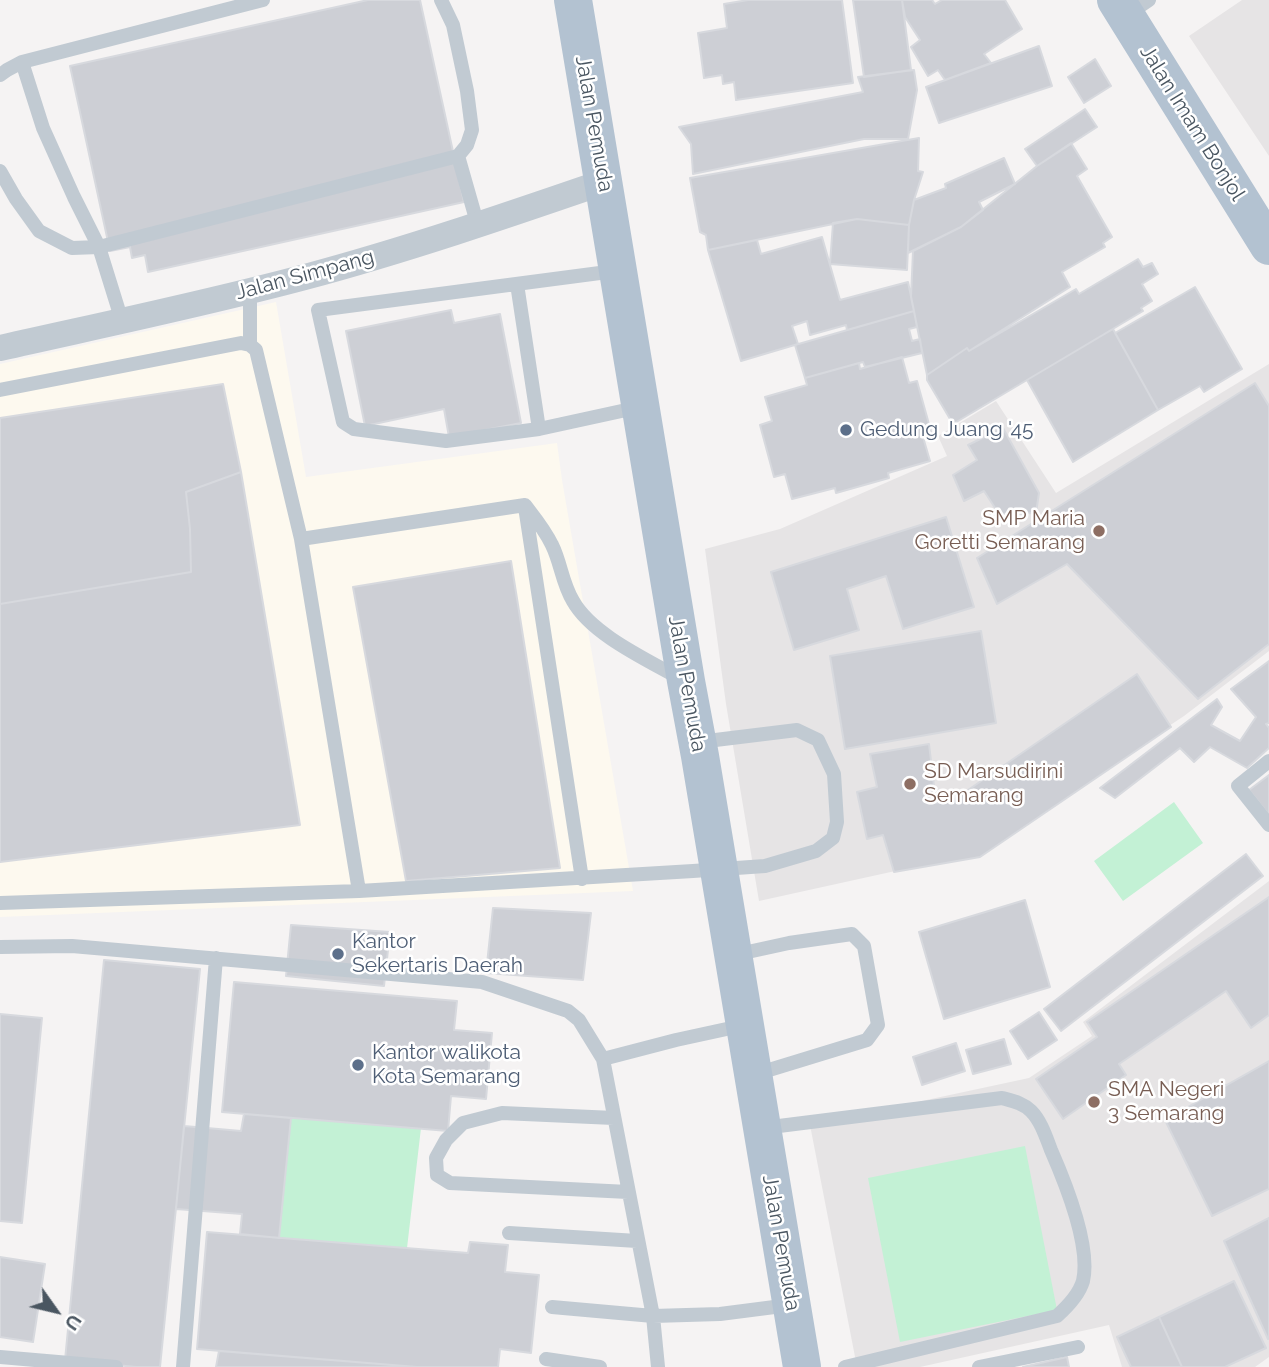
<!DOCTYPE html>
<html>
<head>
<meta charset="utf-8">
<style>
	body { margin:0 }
	#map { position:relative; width:1269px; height:1367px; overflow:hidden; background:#f5f3f3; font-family:Raleway,sans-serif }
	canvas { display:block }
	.north { position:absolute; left:21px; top:1276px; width:70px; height:70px; -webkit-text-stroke:5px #fff; paint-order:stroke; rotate:124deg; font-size:19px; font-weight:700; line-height:28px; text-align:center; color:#4a5661 }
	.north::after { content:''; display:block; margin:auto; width:24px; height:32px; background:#4a5661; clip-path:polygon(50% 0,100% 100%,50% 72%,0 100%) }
</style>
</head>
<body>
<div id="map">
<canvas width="1269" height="1367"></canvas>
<div class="north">U</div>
</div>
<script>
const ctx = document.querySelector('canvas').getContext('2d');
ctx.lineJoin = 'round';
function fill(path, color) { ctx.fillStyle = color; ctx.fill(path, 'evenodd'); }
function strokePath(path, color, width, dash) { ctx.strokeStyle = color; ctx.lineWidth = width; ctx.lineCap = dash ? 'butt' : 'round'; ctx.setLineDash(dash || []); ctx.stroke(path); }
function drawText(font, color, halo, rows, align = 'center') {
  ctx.font = font + ' Raleway,sans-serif'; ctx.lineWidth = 5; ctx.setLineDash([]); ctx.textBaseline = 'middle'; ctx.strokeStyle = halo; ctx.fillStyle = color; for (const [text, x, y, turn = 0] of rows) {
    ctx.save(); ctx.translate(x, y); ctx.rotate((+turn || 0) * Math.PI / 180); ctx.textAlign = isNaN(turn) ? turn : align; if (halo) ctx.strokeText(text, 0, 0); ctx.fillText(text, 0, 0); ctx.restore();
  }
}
fill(new Path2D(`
	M276,302L306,477L557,443L562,480L633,891L0,917V364Z`), '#fdf9ef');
fill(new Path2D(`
	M1242,0H1269V156L1189,36Z
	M1269,364V651L1184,716L977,853L759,901L726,704L705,549L780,529L947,456L938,436L996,401L1056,493Z
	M1269,881V1357L1255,1367H1122L1109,1325L920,1367H857L810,1125L1029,1078L1092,1036L1083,1022Z`), '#e6e4e5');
fill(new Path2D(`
	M1174,802L1203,843L1123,901L1094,861Z
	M291,1118L421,1128L407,1248L279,1238Z
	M1025,1146L1057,1310L900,1342L868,1178Z`), '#c3f1d5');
const building = new Path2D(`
	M368,0H420L464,202L148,272L145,255L132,258L130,247L110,251L70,66Z
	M748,0H842L853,83L736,100L734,82L723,84L722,75L704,78L698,33L727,28L724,4Z
	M853,0H902L911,70L864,77Z
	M902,0H932L935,4L942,0H1005L1022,29L984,54L991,63L945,80L938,70L928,76L911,47L920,40L905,17Z
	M1039,46L1052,86L939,123L926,87Z
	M1095,59L1111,86L1084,103L1068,77Z
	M914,70L917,90L908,139H864L693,174L691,144L679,127L863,92L858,77Z
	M1085,109L1097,127L1037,166L1025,149Z
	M919,138L918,171L923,172L914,200L909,225L857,219L708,250L706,235L700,232L690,178Z
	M1071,143L1087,169L1077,176L1112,237L1103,243L1105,247L1062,272L1070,287L969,351L967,348L927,375L911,297L913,251L961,227L1037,166Z
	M1004,158L1015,184L979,202L983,210L961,227L908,253L909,225L914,200L946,188L945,184Z
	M857,219L909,225L907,270L830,264L833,223Z
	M822,237L840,300L908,282L914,311L847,330L846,325L810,335L807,321L792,326L798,344L741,361L708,250L757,240L761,254Z
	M1138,259L1143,267L1152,263L1158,274L1142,284L1152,301L1141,308L1143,311L953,424L927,380V375L967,348L969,351L1076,289L1079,294Z
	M1195,287L1242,369L1204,392L1200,386L1158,410L1115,333Z
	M451,310L454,323L500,314L521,423L449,437L444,409L365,426L346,331Z
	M914,311L917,327L909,329L912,341L920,339L922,353L865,367L863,362L805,378L795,345Z
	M1113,329L1158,410L1073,462L1027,380Z
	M902,357L909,383L917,381L932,435L923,437L930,461L888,473L889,478L836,493L835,488L792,499L785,474L774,477L760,425L772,421L765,397L807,385L805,378L859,363L860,369Z
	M1255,383L1269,406V644L1198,699L1067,564L997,604L977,558Z
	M223,384L241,472L186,492L190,529L191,572L0,604V418Z
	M1003,428L1039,493L1036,513L999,514L984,491L964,501L953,475L977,460L968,445Z
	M241,472L300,825L0,862V604L191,572L190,529L186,492Z
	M946,517L974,607L903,629L886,576L847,589L859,630L794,650L771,572Z
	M511,561L560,868L406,881L353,587Z
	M981,631L996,723L845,749L830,656Z
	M1269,661V723L1266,724L1269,728V748L1247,768L1210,747L1194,762L1180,748L1115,798L1100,788L1217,699L1222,707L1211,725L1240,741L1256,717L1231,689Z
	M1137,674L1171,727L980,857L894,872L883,835L867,839L857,792L877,787L870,754L929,744L936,803L952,801Z
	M1269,775V815L1249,790Z
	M1246,854L1263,876L1061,1031L1044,1009Z
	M1269,897V1015L1251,1028L1226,991L1119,1064L1126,1075L1063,1119L1036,1079L1097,1037L1087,1022Z
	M1025,900L1050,987L944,1019L919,932Z
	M493,908L591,913L583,980L486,973Z
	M291,925L390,932L384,986L286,976Z
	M104,960L200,969L160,1367H136L65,1360Z
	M234,982L457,1001L454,1030L492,1033L486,1099L451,1096L448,1131L222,1112Z
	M1039,1012L1057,1040L1028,1059L1010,1031Z
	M0,1014L42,1018L22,1223L0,1221Z
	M1004,1039L1011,1064L973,1074L966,1050Z
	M956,1043L965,1071L922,1085L913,1057Z
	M1269,1061V1189L1212,1216L1165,1120Z
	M244,1114L291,1118L279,1238L240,1234L242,1214L176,1209L184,1126L241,1131Z
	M1269,1218V1338L1268,1339L1224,1241Z
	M207,1232L468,1253L470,1242L508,1245L505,1272L539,1275L531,1353L500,1349L498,1367H417L197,1349Z
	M0,1257L45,1264L33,1342L0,1337Z
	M1234,1281L1266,1348L1225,1367H1182L1159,1317Z
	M1159,1317L1182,1367H1131L1117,1337Z
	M219,1351L417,1367H216Z
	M1067,1357L1069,1367H1023Z`);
fill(building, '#cdcfd5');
strokePath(building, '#d7d9de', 2);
strokePath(new Path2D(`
	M1127,15L1149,0
	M22,62L43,128L74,197L99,247L122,321
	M0,75L7,70L22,62L263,0
	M458,156L478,226
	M0,171L16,199L39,231L72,248L99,247L458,156L467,145L472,130L467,91L453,25L441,0
	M615,271L318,310L343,422L354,429L446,441L539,429L640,407
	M517,284L539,429
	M250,290V345
	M0,390L241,343L250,345L256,350L301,539L525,505C535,518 545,530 552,545C561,563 562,583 573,601C592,635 648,660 681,679
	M525,507L582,879
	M301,539L359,891
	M1269,761L1238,786L1269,825
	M0,903L359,891L693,871L765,866L816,851L833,838L837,822L834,774L818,740L797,730L699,742
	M0,947L72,946L482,982L568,1011L579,1020L603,1059L653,1316L658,1367
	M734,955L789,943L852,934L864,946L878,1025L867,1040L756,1074
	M603,1059L676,1040L745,1025
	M614,1118L502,1113L463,1123L446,1140L436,1158L437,1175L450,1183L628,1192
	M763,1128L1002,1098C1013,1101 1023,1103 1031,1111C1041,1121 1046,1137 1051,1150C1065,1182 1091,1246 1083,1281C1079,1295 1067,1307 1057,1316L845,1367
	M509,1233L637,1241
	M552,1307L653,1316L720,1314L790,1305
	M0,1357L116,1367
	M546,1359L600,1367
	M183,1367L216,958
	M979,1367L1078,1347`), '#c1cad2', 14);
strokePath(new Path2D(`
	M0,348C102,325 204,304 305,277C406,250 505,216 604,182`), '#c1cad2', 26);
strokePath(new Path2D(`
	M573,0L686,681L700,756L802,1367
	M1116,0L1269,246`), '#b3c2d1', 38);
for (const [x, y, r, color] of [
	[846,430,7,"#5c6f8a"],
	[1099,531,7,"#8d6e63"],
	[910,784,7,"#8d6e63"],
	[338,954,7,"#5c6f8a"],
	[358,1065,7,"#5c6f8a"],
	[1094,1102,7,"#8d6e63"]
]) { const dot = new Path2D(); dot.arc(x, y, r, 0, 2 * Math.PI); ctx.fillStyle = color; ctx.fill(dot); strokePath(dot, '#fff', 2.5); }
drawText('21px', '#4a5661', '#fff', [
	["Jalan Imam Bonjol",1192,123,58],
	["Jalan Pemuda",594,124,80],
	["Jalan Simpang",305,275,-15],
	["Jalan Pemuda",687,684,80],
	["Jalan Pemuda",781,1243,80]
]);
drawText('21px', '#4e5e75', '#fff', [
	["Gedung Juang '45",860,430],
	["Kantor",352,942],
	["Sekertaris Daerah",352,966],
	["Kantor walikota",372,1053],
	["Kota Semarang",372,1077]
], 'left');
drawText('21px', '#785e54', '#fff', [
	["SMP Maria",1085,519,"right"],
	["Goretti Semarang",1085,543,"right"],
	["SD Marsudirini",924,772],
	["Semarang",924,796],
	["SMA Negeri",1108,1090],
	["3 Semarang",1108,1114]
], 'left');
</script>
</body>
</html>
